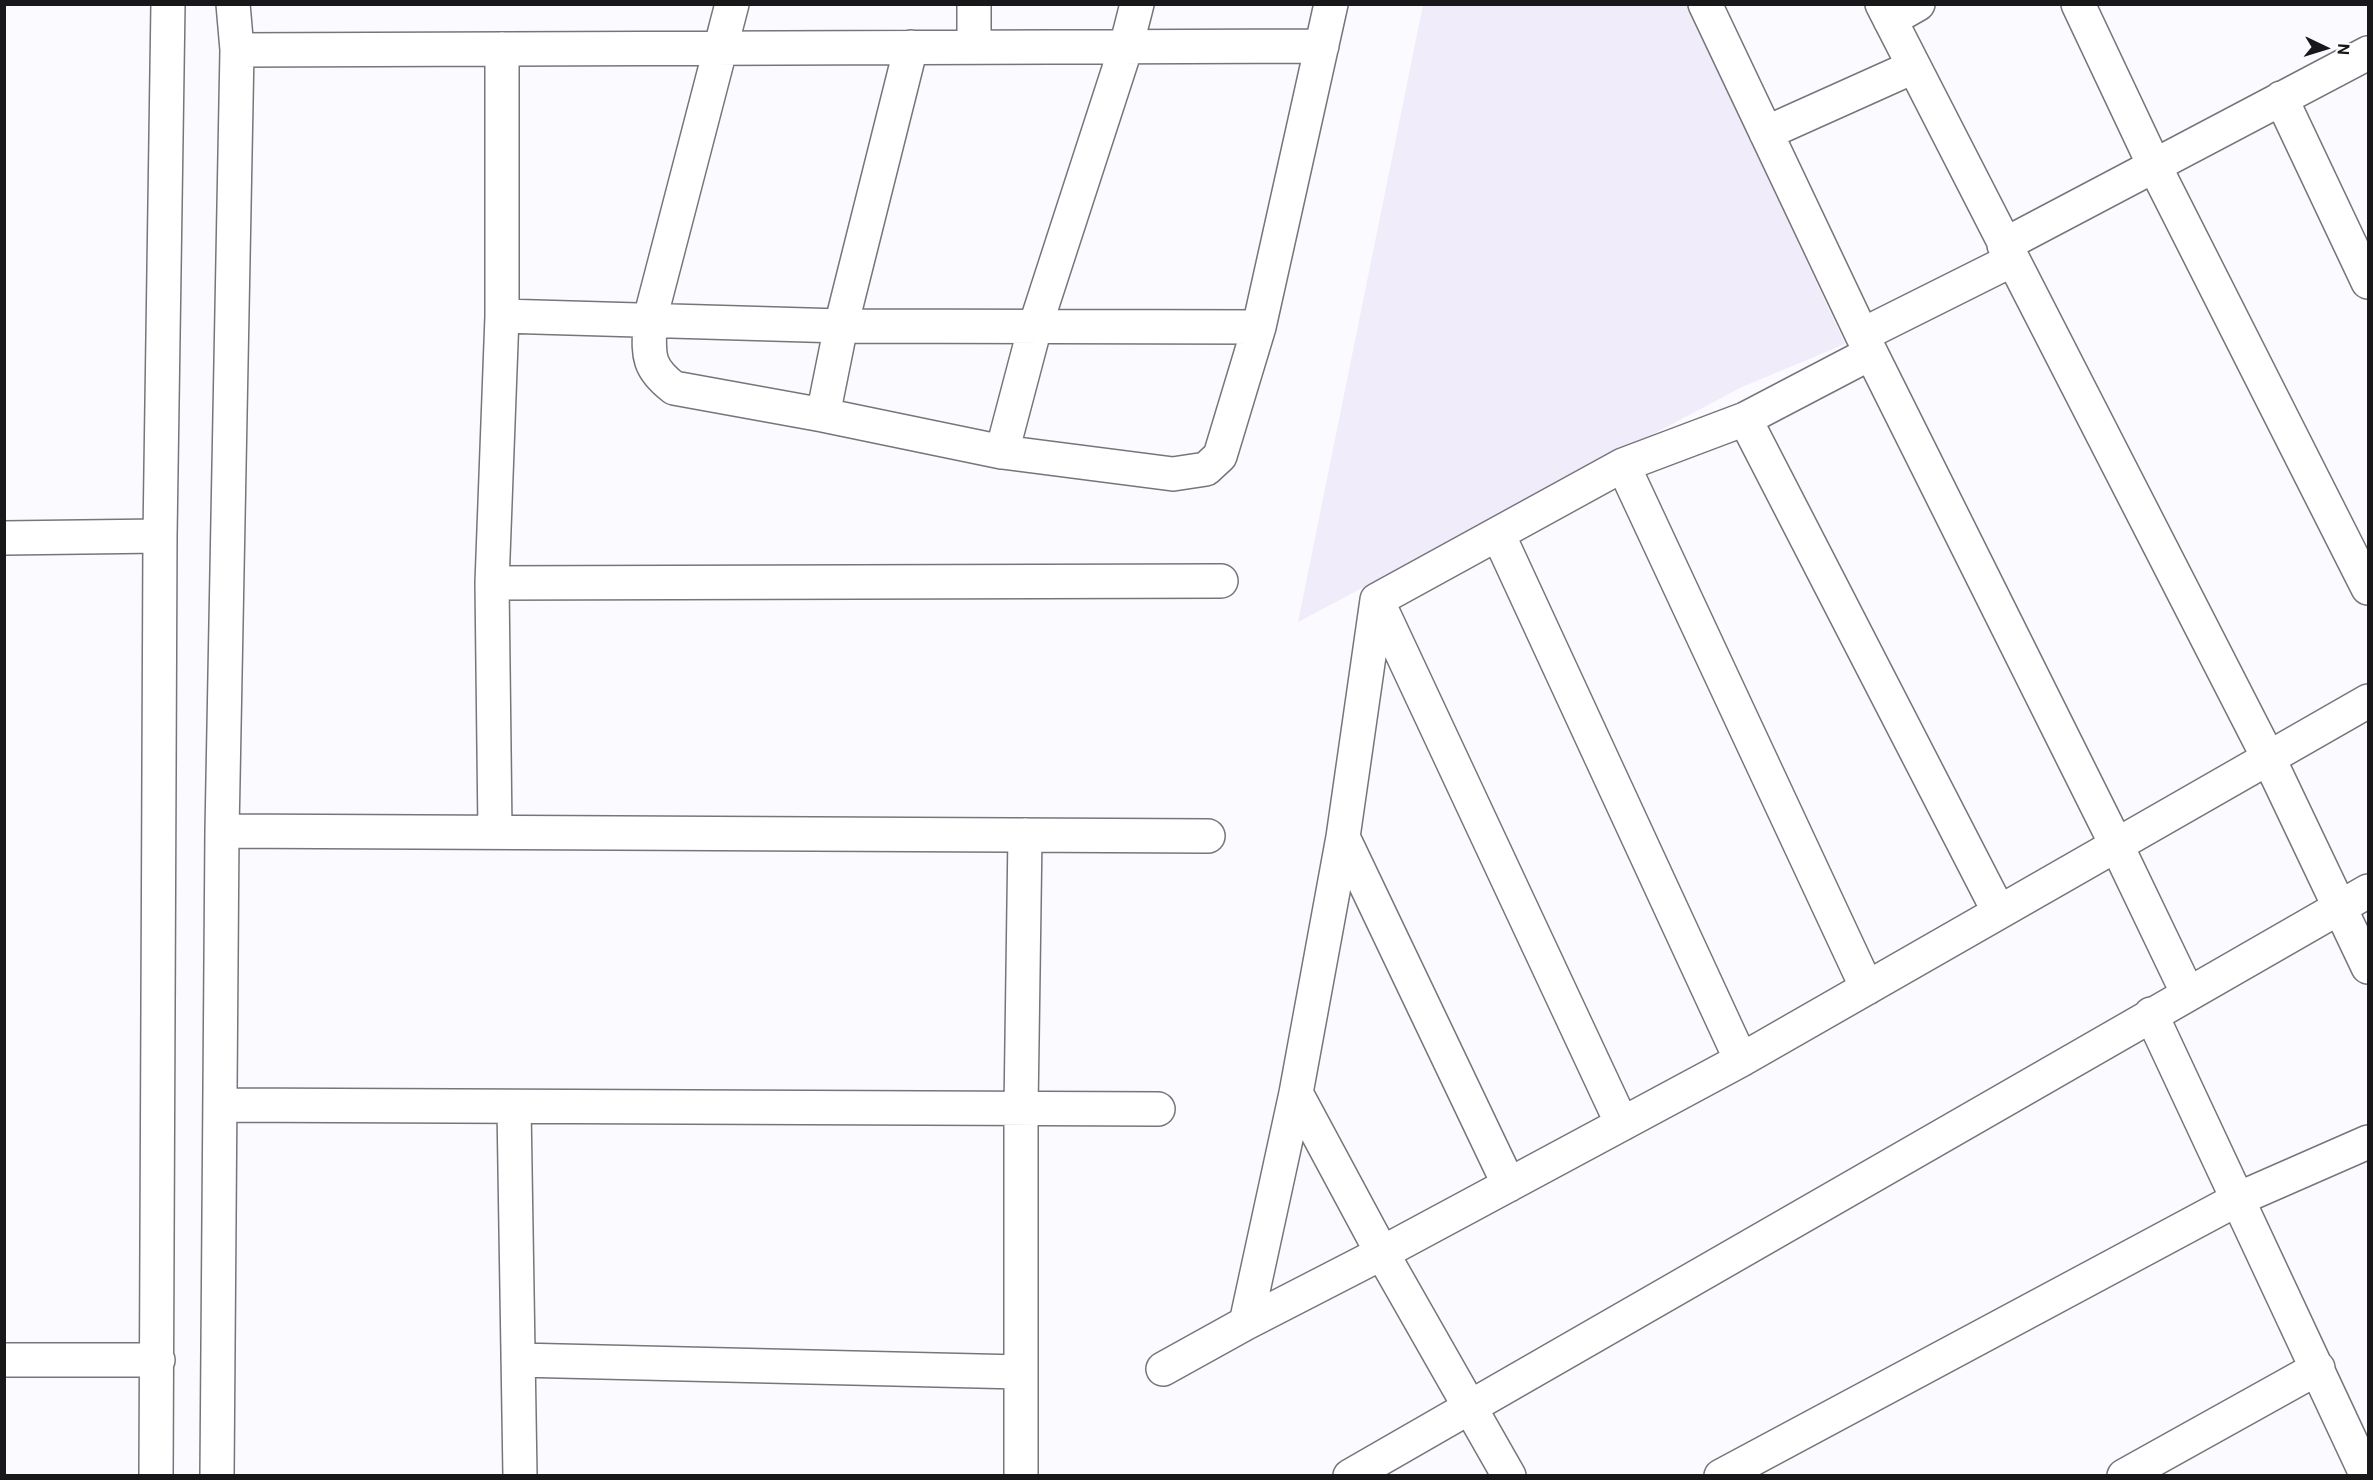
<!DOCTYPE html>
<html>
<head>
<meta charset="utf-8">
<style>
	body { margin:0 }
	#map { position:relative; width:2373px; height:1480px; overflow:hidden; background:#fbfaff; font-family:Roboto,sans-serif }
	canvas { display:block }
	.frame { position:absolute; inset:0; border:6px solid #18171a; pointer-events:none }
	.north { position:absolute; left:2295px; top:18px; width:60px; height:60px; -webkit-text-stroke:4px #fff; paint-order:stroke; rotate:94deg; font-size:16px; font-weight:700; line-height:24px; text-align:center; color:#18171a }
	.north::after { content:''; display:block; margin:auto; width:21px; height:27px; background:#18171a; clip-path:polygon(50% 0,100% 100%,50% 72%,0 100%) }
</style>
</head>
<body>
<div id="map">
<canvas width="2373" height="1480"></canvas>
<div class="frame"></div>
<div class="north">N</div>
</div>
<script>
const ctx = document.querySelector('canvas').getContext('2d');
ctx.lineJoin = 'round';
function fill(path, color) { ctx.fillStyle = color; ctx.fill(path, 'evenodd'); }
function strokePath(path, color, width, dash) { ctx.strokeStyle = color; ctx.lineWidth = width; ctx.lineCap = dash ? 'butt' : 'round'; ctx.setLineDash(dash || []); ctx.stroke(path); }
fill(new Path2D(`
	M1423,5H1687L1845,344L1742,387L1298,622Z`), '#f0ecfa');
const minor = new Path2D(`
	M732,4L650,319C649,353 645,366 674,388L823,415L1002,452L1173,474L1206,469L1220,456L1259,327L1331,4
	M974,4V47
	M1705,4L1862,335L2116,844L2188,994
	M1882,4L2269,759L2368,967
	M2078,4L2154,165L2368,588
	M1890,20L1918,4
	M237,50L1322,46
	M2281,98L2368,282
	M1766,133L1913,67
	M2004,245L2368,53
	M502,316L841,326L1259,327
	M1862,335L2012,260
	M823,415L841,326L911,47
	M1745,419L1999,912
	M1002,452L1035,327L1126,47L1137,4
	M1623,465L1867,988
	M1498,534L1741,1060
	M4,538L160,536
	M492,583L1221,581
	M1377,600L1622,1124
	M222,831L1208,836
	M495,832L492,583L502,316V49
	M1343,837L1509,1185
	M2151,1014L2367,1476
	M1296,1093L1382,1253L1509,1476
	M220,1105L1158,1109
	M514,1107L520,1476
	M1246,1323L1382,1253L1741,1060L2368,701
	M4,1360H158
	M518,1360L1020,1372
	M1163,1369L1246,1323L1296,1093L1343,837L1377,600L1623,465L1745,419L1871,353
	M156,1476L160,536L168,4
	M217,1476L222,831L237,50L233,4
	M1021,1476V1109L1025,835
	M1350,1476L2368,891
	M1721,1476L2238,1199L2368,1142
	M2124,1476L2318,1368`);
strokePath(minor, '#76757a', 36);
strokePath(minor, '#fff', 33);
</script>
</body>
</html>
